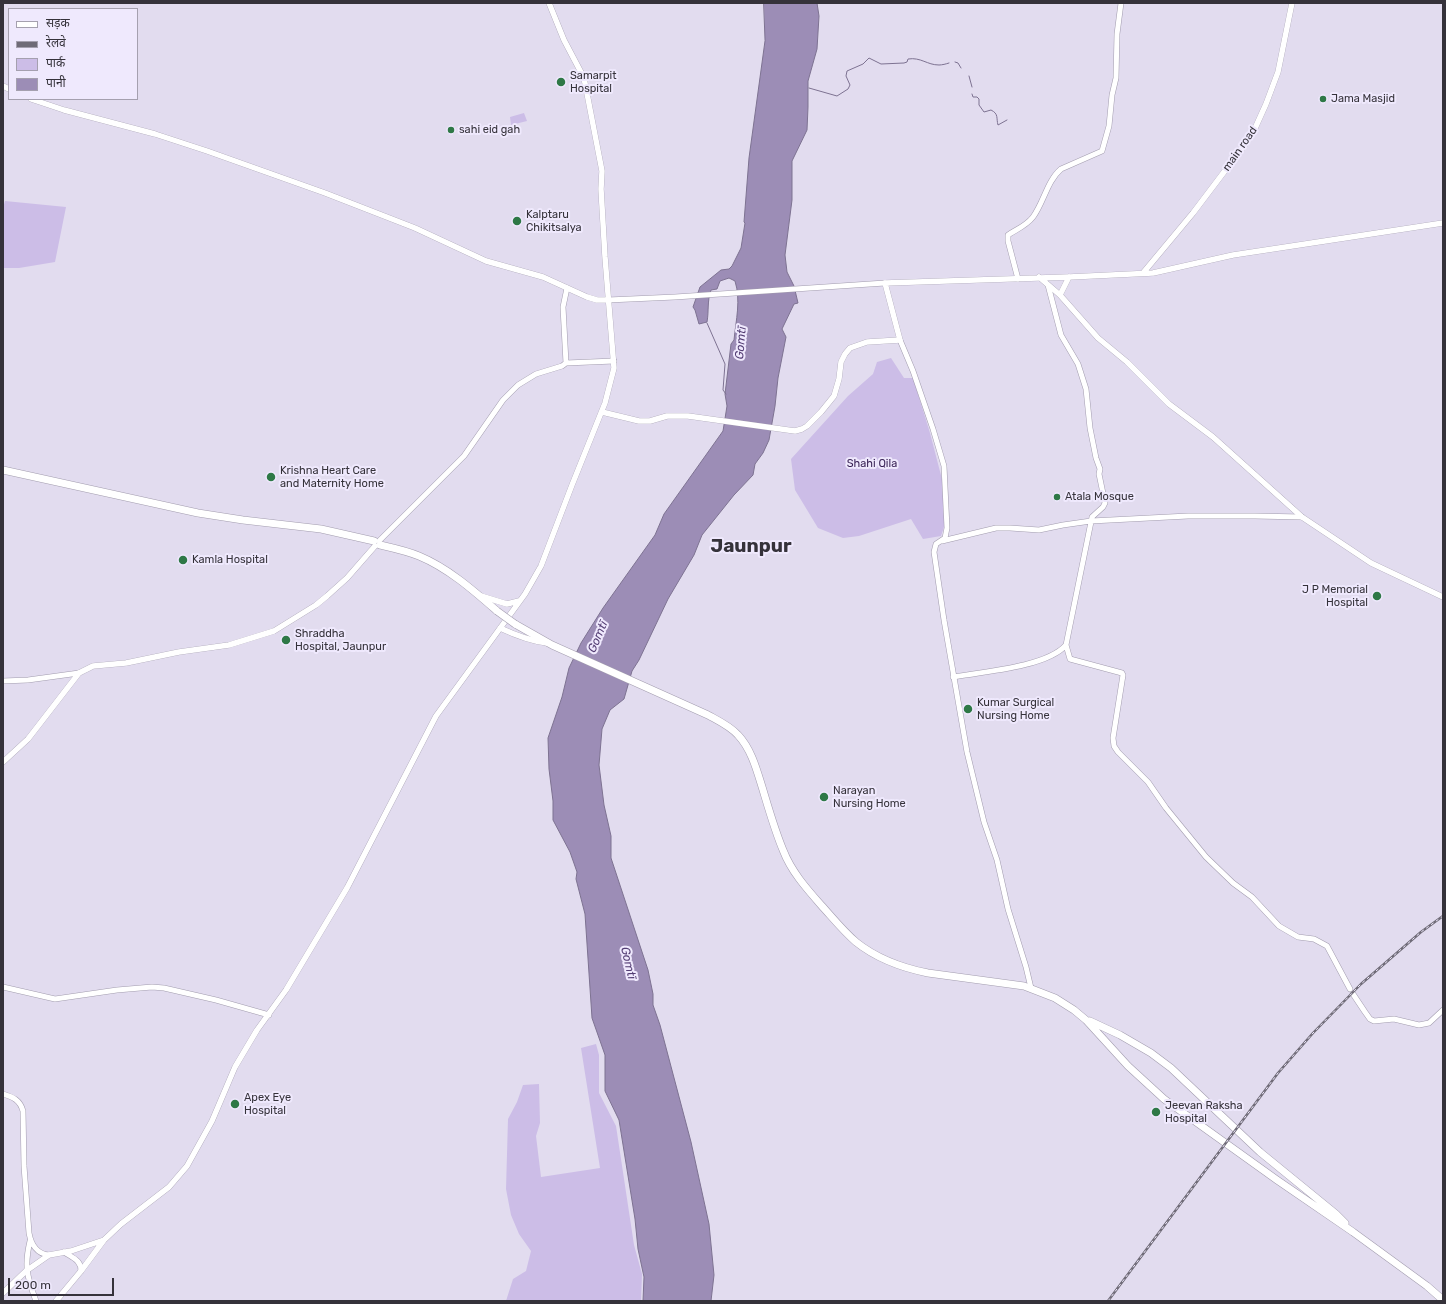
<!DOCTYPE html>
<html>
<head>
<meta charset="utf-8">
<style>
	body { margin:0 }
	#map { position:relative; width:1446px; height:1304px; overflow:hidden; background:#e2dcef; font-family:Rubik,"Noto Sans Devanagari",sans-serif }
	canvas { display:block }
	.frame { position:absolute; inset:0; border:4px solid #35323a; pointer-events:none }
	.legend { position:absolute; left:8px; top:8px; width:130px; height:92px; box-sizing:border-box; background:#efe9fd; border:1px solid #a5a0af; margin:0; padding:5px 7px; list-style:none; font-size:12px; color:#35323a }
	.legend li { display:flex; align-items:center; gap:8px; height:20px }
	.legend b { width:20px; border:1px solid #a5a0af }
	.scale { position:absolute; left:8px; top:1278px; width:106px; height:18px; box-sizing:border-box; border:2px solid #35323a; border-top:0; padding-left:5px; font-size:12px; line-height:14px; white-space:nowrap; color:#35323a; -webkit-text-stroke:3px #efe9fd; paint-order:stroke }
</style>
</head>
<body>
<div id="map">
<canvas width="1446" height="1304"></canvas>
<div class="frame"></div>
<ul class="legend">
<li><b style="height:5px;background:#fff"></b>सड़क</li>
<li><b style="height:5px;background:#6f6b77"></b>रेलवे</li>
<li><b style="height:11px;background:#ccbde7"></b>पार्क</li>
<li><b style="height:11px;background:#9c8db6"></b>पानी</li>
</ul>
<div class="scale">200 m</div>
</div>
<script>
const ctx = document.querySelector('canvas').getContext('2d');
ctx.lineJoin = 'round';
function fill(path, color) { ctx.fillStyle = color; ctx.fill(path, 'evenodd'); }
function strokePath(path, color, width, dash) { ctx.strokeStyle = color; ctx.lineWidth = width; ctx.lineCap = dash ? 'butt' : 'round'; ctx.setLineDash(dash || []); ctx.stroke(path); }
function drawText(font, color, halo, rows, align = 'center') {
  ctx.font = font + ' Rubik,sans-serif'; ctx.lineWidth = 4; ctx.setLineDash([]); ctx.textBaseline = 'middle'; ctx.strokeStyle = halo; ctx.fillStyle = color; for (const [text, x, y, turn = 0] of rows) {
    ctx.save(); ctx.translate(x, y); ctx.rotate((+turn || 0) * Math.PI / 180); ctx.textAlign = isNaN(turn) ? turn : align; if (halo) ctx.strokeText(text, 0, 0); ctx.fillText(text, 0, 0); ctx.restore();
  }
}
fill(new Path2D(`
	M524,113L527,121L511,125L510,117Z
	M5,201L66,207L55,262L19,268H3V208Z
	M891,358L904,378H913L930,433L943,483L945,524L941,536L923,539L911,519L859,536L843,538L818,528L795,490L791,459L848,396L873,374L877,362Z
	M596,1044L599,1055V1093L616,1126L634,1245L642,1274L641,1301H506L513,1279L526,1271L531,1251L519,1234L511,1215L506,1189L508,1119L517,1102L523,1085L539,1084L540,1123L536,1136L541,1177L600,1168L581,1048Z`), '#ccbde7');
const water = new Path2D(`
	M764,3H817L819,16L817,49L808,81V107L807,130L792,161V200L785,255L787,272L794,286L798,303L794,304L782,329L786,337L778,378L775,406L769,440L763,453L755,464L753,475L734,495L702,535L694,555L668,599L639,660L632,671L624,699L610,710L602,729L599,765L604,805L611,836V858L648,970L653,994V1005L660,1025L691,1142L709,1224L714,1275L711,1301H643L644,1277L638,1249L635,1219L619,1120L605,1091V1055L592,1018L585,914L576,879L577,872L570,852L553,820V801L549,769L548,738L562,697L569,668L581,643L603,608L655,535L664,514L723,431L727,406L725,394L731,344L734,340C736,320 741,300 735,281L729,278L720,281L717,289L711,290C707,301 709,311 707,322L699,324L695,310L693,307L700,287L721,270L729,269L732,266L741,248L745,223L744,222L749,158L765,41Z`);
fill(water, '#9c8db6');
strokePath(water, '#7d7291', 1);
strokePath(new Path2D(`
	M955,62L958,63L961,68
	M969,76L972,87
	M809,88L837,96L848,89L850,85L846,76L847,71L863,64L869,58L881,64L904,63L907,62L908,59C921,57 927,65 939,65C942,65 946,64 949,63
	M972,94L973,97H977L979,99V105L984,112L991,110C999,114 996,118 998,125L1007,120
	M707,323L725,364L723,390L726,394`), '#7d7291', 1);
const tertiary = new Path2D(`
	M1018,279L1008,241V235C1017,229 1026,226 1033,217C1044,202 1047,181 1061,169L1102,151L1109,126L1112,95L1116,78L1117,34L1121,3
	M608,300L675,297L885,283
	M900,340L913,371L933,429L944,466L947,528L945,538L936,544L934,552L944,620L967,752L984,822L997,860L1008,909L1026,967L1031,988
	M566,363L614,361
	M379,541L464,456L503,400L518,385L536,374L562,366L566,363L563,307L567,288
	M942,541L996,528H1010L1039,530L1063,525L1091,521L1188,516H1255L1302,517
	M1066,645L1070,659L1122,673L1123,675L1113,738L1114,746L1118,752L1148,782L1166,808L1206,857L1233,883L1252,897L1279,926L1298,937L1314,939L1327,946L1350,989
	M953,677C982,672 1047,667 1066,645L1092,517L1103,507L1105,503L1099,474L1100,469L1096,458L1090,428L1086,389L1078,364L1061,335L1048,285
	M3,681L28,680L79,673
	M3,987L55,999L117,990L152,987L164,988L216,1000L269,1015
	M1353,994L1365,1012L1370,1019L1374,1021L1394,1019L1419,1025L1429,1023L1443,1010
	M3,1094C13,1097 20,1100 23,1111L24,1166L29,1233C31,1244 37,1254 49,1255
	M30,1241C24,1266 27,1277 36,1301
	M64,1252C73,1258 81,1260 81,1271`);
const secondary = new Path2D(`
	M3,86L9,89
	M31,99L64,110L155,134L207,151L325,193L415,228L486,261L543,277L587,297L597,300H608
	M1143,273L1193,213L1252,135L1266,104L1278,72L1292,3
	M1039,277L1060,295L1098,338L1127,362L1169,404L1213,437L1302,517L1371,563L1443,597
	M1060,295L1069,277
	M602,412L639,421H650L667,416H688L795,431L802,429L807,426L821,412L834,396L839,379L841,362L845,354L850,348L867,342L900,340L885,283L1069,277L1153,273L1233,255L1443,223
	M481,596L507,604L519,601
	M500,628C515,635 530,641 547,643
	M3,762L28,739L79,673L93,666L126,663L179,652L229,645L274,631L316,605L327,596L347,578L375,546
	M3,1293L26,1271L49,1255L71,1251L104,1240
	M56,1301L81,1271L104,1240L121,1224L169,1187L187,1166L212,1121L235,1067L257,1030L286,990L347,888L436,716L525,594L541,566L572,485L605,403L614,368L605,257L601,189L602,171L584,78L564,40L549,3`);
const trunk = new Path2D(`
	M3,470L198,513L243,520L321,529L374,541
	M380,545C393,548 407,551 419,556C448,568 473,590 497,611
	M515,624L552,645L708,715C719,721 730,726 738,735C752,750 757,771 763,790C769,810 775,831 783,850C791,871 806,888 821,905C832,917 843,931 856,942C876,958 903,968 928,973L1024,986L1055,998L1074,1010L1086,1020L1128,1066L1164,1099L1277,1180L1353,1232L1427,1286L1443,1300
	M1090,1021L1120,1035L1151,1053L1171,1068L1260,1152L1336,1214L1345,1223`);
strokePath(tertiary, '#a29cae', 6);
strokePath(secondary, '#a29cae', 6);
strokePath(trunk, '#a29cae', 8);
strokePath(tertiary, '#fff', 5);
strokePath(secondary, '#fff', 5.5);
strokePath(trunk, '#fff', 7);
const rail = new Path2D(`
	M1108,1301L1278,1073L1313,1033L1361,984L1421,932L1443,916`);
strokePath(rail, '#6f6b77', 2.5);
strokePath(rail, '#efe9fd', 1, [3]);
const trunkBridge = new Path2D(`
	M497,611L515,624`);
strokePath(trunkBridge, '#a29cae', 8, []);
strokePath(trunkBridge, '#fff', 7);
for (const [x, y, r, color] of [
	[561,82,5,"#2e7846"],
	[1323,99,4,"#2e7846"],
	[451,130,4,"#2e7846"],
	[517,221,5,"#2e7846"],
	[271,477,5,"#2e7846"],
	[1057,497,4,"#2e7846"],
	[183,560,5,"#2e7846"],
	[1377,596,5,"#2e7846"],
	[286,640,5,"#2e7846"],
	[968,709,5,"#2e7846"],
	[824,797,5,"#2e7846"],
	[235,1104,5,"#2e7846"],
	[1156,1112,5,"#2e7846"]
]) { const dot = new Path2D(); dot.arc(x, y, r, 0, 2 * Math.PI); ctx.fillStyle = color; ctx.fill(dot); strokePath(dot, '#efe9fd', 1.5); }
drawText('11px', '#35323a', '#efe9fd', [
	["Samarpit",570,76],
	["Hospital",570,89],
	["Jama Masjid",1331,99],
	["sahi eid gah",459,130],
	["Kalptaru",526,215],
	["Chikitsalya",526,228],
	["Krishna Heart Care",280,471],
	["and Maternity Home",280,484],
	["Atala Mosque",1065,497],
	["Kamla Hospital",192,560],
	["J P Memorial",1368,590,"right"],
	["Hospital",1368,603,"right"],
	["Shraddha",295,634],
	["Hospital, Jaunpur",295,647],
	["Kumar Surgical",977,703],
	["Nursing Home",977,716],
	["Narayan",833,791],
	["Nursing Home",833,804],
	["Apex Eye",244,1098],
	["Hospital",244,1111],
	["Jeevan Raksha",1165,1106],
	["Hospital",1165,1119]
], 'left');
drawText('11px', '#35323a', '#efe9fd', [
	["main road",1240,149,-55]
]);
drawText('11px', '#361f53', '#efe9fd', [
	["Shahi Qila",872,464]
]);
drawText('italic 12px', '#533d73', '#efe9fd', [
	["Gomtī",741,343,-85],
	["Gomtī",598,637,-67],
	["Gomtī",628,963,77]
]);
drawText('bold 19px', '#35323a', '#efe9fd', [
	["Jaunpur",751,547]
]);
</script>
</body>
</html>
